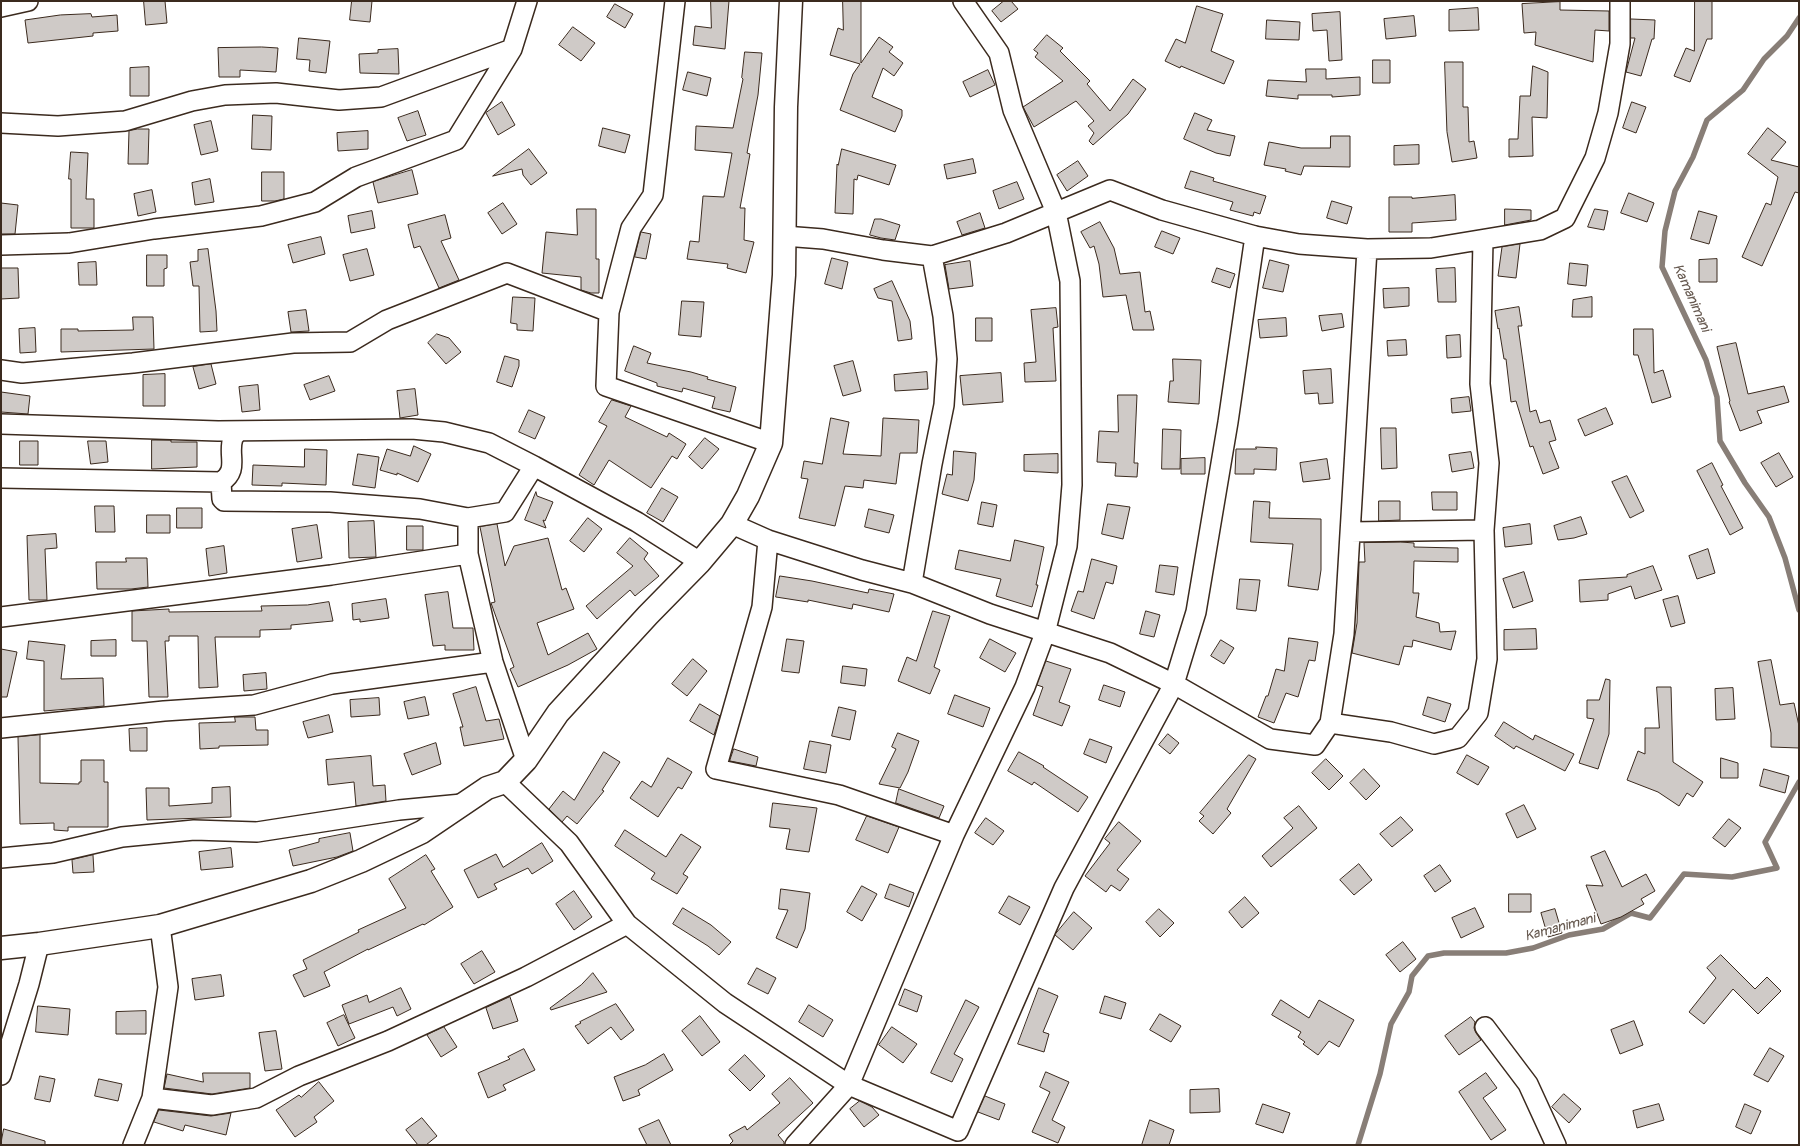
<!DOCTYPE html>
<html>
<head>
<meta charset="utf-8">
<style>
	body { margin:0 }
	#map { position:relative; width:1800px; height:1146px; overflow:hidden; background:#fff; font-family:Pangolin,sans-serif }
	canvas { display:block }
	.frame { position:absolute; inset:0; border:2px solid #3b2a1e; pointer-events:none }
</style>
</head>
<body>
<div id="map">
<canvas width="1800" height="1146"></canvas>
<div class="frame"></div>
</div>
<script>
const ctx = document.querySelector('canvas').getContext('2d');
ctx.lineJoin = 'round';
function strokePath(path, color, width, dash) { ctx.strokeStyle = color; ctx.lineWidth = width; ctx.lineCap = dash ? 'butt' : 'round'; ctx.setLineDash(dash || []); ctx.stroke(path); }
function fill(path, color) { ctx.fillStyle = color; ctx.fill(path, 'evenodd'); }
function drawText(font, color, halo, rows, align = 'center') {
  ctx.font = font + ' Pangolin,sans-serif'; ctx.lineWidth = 3; ctx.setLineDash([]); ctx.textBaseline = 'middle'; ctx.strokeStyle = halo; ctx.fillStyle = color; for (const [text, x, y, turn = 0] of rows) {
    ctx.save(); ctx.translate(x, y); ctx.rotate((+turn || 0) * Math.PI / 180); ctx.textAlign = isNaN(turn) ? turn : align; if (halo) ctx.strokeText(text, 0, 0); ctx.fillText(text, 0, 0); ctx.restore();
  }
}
strokePath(new Path2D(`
	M1799,18L1787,36L1764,59L1743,90L1707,120L1693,157L1675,191L1665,231L1662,267L1706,360L1717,397L1720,441L1745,483L1769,517L1785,558L1799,610
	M1358,1145L1380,1074L1391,1024L1409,992L1412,976L1428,956L1444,953H1506L1533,948L1569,935L1603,929L1631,913L1650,918L1684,874L1732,877L1777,868L1765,842L1799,782`), '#887e77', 5.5);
const building = new Path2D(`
	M144,1H165L167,23L146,25Z
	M352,1H372L370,22L350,20Z
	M711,1H729L725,49L693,45L695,26L711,28Z
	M843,1H861V63L879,37L893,47L889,52L903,63L894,76L883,68L872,97L902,110V116L895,132L840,110L853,74L860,64L830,55L838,28L843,30Z
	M1004,1H1011L1018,9L1001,22L992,11Z
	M1695,1H1712V39H1707L1690,82L1674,76L1686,48L1694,51Z
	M1560,2V10L1609,11V31L1595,30L1593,62L1535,45L1536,32L1524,33L1522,4Z
	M615,4L633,14L625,28L607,17Z
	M1197,6L1223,14L1211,51L1234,61L1224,84L1181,66L1180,68L1165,61L1176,39L1185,43Z
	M1478,8L1479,30L1449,31V10Z
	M1340,12L1342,60L1329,61L1327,30L1313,31L1312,14Z
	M91,14L92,17L117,15L118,31L93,33V36L28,43L25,20L60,15Z
	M1414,16L1416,36L1386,39L1384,19Z
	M1631,19L1655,20L1654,39H1652L1641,76L1626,72L1635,38H1631Z
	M1267,20L1300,22L1299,40L1266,39Z
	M573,27L595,43L581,61L559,45Z
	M1047,35L1063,48L1060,51L1090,81L1087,84L1110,111L1133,79L1146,89L1128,114L1093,145L1089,141L1094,133L1088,126L1094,121L1076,101L1034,127L1023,107L1063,81L1035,57L1038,53L1034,50Z
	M299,38L330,41L326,73L309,71L310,60L297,59Z
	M262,47L278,48L276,72L240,70V77H219L218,48Z
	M398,49L399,74L360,73L359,54L378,53V50Z
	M745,52L762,53L758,95L747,153L750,154L740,208H745L744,240L754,242L746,273L727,268L728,264L687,259L690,241L699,242L703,196L724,197L732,153L695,150L696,126L733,128L743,79L742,78Z
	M1373,60H1390V83H1373Z
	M1445,62H1463V107H1468L1469,142L1474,141L1477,158L1452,162L1447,132Z
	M1533,66L1548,72L1547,118L1532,117L1533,156L1509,157V139H1518L1520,96H1530Z
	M149,67V96H130V68Z
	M1306,69H1326V79L1360,77V95L1332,97V95H1298V99L1266,96L1268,80L1306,82Z
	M988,70L995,85L970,97L963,82Z
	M688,72L711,78L707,96L683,90Z
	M502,102L515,125L498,135L486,113Z
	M1632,102L1646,107L1636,133L1623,128Z
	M418,111L426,135L407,141L398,118Z
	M1195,113L1212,120L1207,130L1235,136L1230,156L1216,153L1184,139Z
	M253,115L272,116L271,150L252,149Z
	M211,121L218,151L201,155L194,125Z
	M603,128L630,135L625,153L599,146Z
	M1768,128L1786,142L1771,160L1799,167V193L1795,192L1762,266L1742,257L1766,203L1771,205L1778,177L1748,154Z
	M138,129H149L148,164H128L129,131Z
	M368,131V149L338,151L337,133Z
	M1331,136H1350V167L1304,166L1301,175L1285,171L1286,169L1264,165L1269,142L1301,148H1330Z
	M1419,145V164L1394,165V146Z
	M529,149L547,173L531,185L523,175L522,169L493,176Z
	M842,149L896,165L889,185L858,175L857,180L854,179L853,214L835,213L837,164L838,165Z
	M71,152L88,153L86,199H94V228H71V179H69Z
	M973,159L976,173L947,179L944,165Z
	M1078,161L1088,176L1067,191L1057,175Z
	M412,170L418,194L378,203L373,182Z
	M1191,171L1214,178L1213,181L1266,196L1260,214L1254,212L1253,216L1230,210L1233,202L1185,188Z
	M262,172H284V199L275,201H262Z
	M210,179L214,202L195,205L192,183Z
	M1017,182L1024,199L999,209L993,191Z
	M152,190L156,212L138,216L134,194Z
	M1629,193L1654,203L1647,222L1621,213Z
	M1455,195L1456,220L1412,223V232H1389V197H1412V198Z
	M1332,201L1352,207L1347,224L1327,218Z
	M1,203L18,205L15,234H1Z
	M503,203L517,224L502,234L488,213Z
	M577,209H596V259H599V293H591L581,290V277L542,273L546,232L577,235Z
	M1505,209L1531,210V220L1505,225Z
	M1595,209L1608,211L1604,230L1588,227Z
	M372,211L375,228L351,233L348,216Z
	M1699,211L1717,216L1709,244L1691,239Z
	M980,213L985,228L962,235L957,222Z
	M445,215L451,238L441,241L459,280L439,288L420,246L414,248L408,225Z
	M875,219H881L900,225L895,240L881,238L870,235Z
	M1100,222L1114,248L1120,274L1140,272L1145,312L1150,311L1154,330H1133L1126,295L1103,297L1099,264L1094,246L1090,248L1081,232Z
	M1162,231L1180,238L1173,254L1155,247Z
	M641,232L651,234L646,259L635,257Z
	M321,237L325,254L293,263L288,245Z
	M1520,244L1516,278L1498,276L1502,247Z
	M208,249L216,311L217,331L200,332L199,286H193L190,262L198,261V250Z
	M367,249L374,275L350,281L343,255Z
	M147,255H167V268L164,269V286H147Z
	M832,258L848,262L842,289L825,284Z
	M1717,259V282H1699V260Z
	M1270,260L1289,265L1283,292L1263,288Z
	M970,261L973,286L949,289L945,265Z
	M96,262L97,285H79L78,263Z
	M1570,263L1588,265L1586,286L1568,284Z
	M1,268H18L19,298L1,299Z
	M1217,268L1235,274L1230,288L1212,282Z
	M1455,268L1456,302H1438L1436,269Z
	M892,281L910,321L912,339L898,341L892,301L878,298L874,289Z
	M1409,288V306L1384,308L1383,289Z
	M513,297L535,298L533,331L517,330V324L511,323Z
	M1592,297V317H1572L1573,300Z
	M682,301L704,302L701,337L679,335Z
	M1519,307L1522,326H1518L1530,412L1536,410L1540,423L1550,420L1556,440L1549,442L1559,468L1543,474L1533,446L1530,447L1516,401L1511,402L1506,359H1504L1499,328L1498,329L1495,311Z
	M1056,308L1058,327L1053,328L1056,381L1025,382L1024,363L1036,362L1031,310Z
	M306,310L309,331L291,332L288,312Z
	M1342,314L1344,327L1322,331L1319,316Z
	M133,317H153L154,349L61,352V329H78V331L133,330Z
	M976,318H992V341H976Z
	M1286,318L1287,336L1260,338L1258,320Z
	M35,328L36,352L20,353L19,329Z
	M1634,329H1653L1654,373L1663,370L1671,397L1652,403L1638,355H1634Z
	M437,334L449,338L461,352L446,364L428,343Z
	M1460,335L1461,357L1447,358L1446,336Z
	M1406,340L1407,355L1388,356L1387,341Z
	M1736,343L1748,394L1784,386L1789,402L1757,411L1762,423L1740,431L1729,402L1730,401L1717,347Z
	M634,346L651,353L647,363L691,372L708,377L707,379L736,387L730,412L712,408L715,397L683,388L682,392L657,386V383L625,371Z
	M505,356L519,360V366L512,387L497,382Z
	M1173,359L1201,360L1199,404L1168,402L1170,381H1173Z
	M853,361L861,391L843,396L834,366Z
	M211,364L216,384L199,389L193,367Z
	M1331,369L1333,403L1319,404L1318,393L1305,394L1303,371Z
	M927,372L928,389L895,391L894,375Z
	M1001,373L1003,402L963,405L960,376Z
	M165,374V406H143V375Z
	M329,376L335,391L310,400L304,385Z
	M258,385L260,410L242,412L239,387Z
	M415,389L418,415L400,418L397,391Z
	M1,392L30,396L28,414L1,412Z
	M1118,395H1137L1134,463H1138L1137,477L1115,476L1116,463L1097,462L1099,431L1118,432Z
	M1469,397L1471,411L1452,413L1451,399Z
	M612,400L631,406L625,417L667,437L669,433L686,444L677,459L672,456L651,488L609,460L594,485L579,475L607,426L599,422Z
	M1606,408L1613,424L1585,436L1578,420Z
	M529,410L545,417L535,439L519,432Z
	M831,418L849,422L843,454L881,456L883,418L919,420L917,453H900L896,484L864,480L863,488L845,486L835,526L799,518L808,479L801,478L804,461L822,464Z
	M1381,428H1396L1397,468L1382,469Z
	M1163,429L1181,430L1180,469H1162Z
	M705,438L719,449L702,469L689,457Z
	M152,440H171V442H197V467L152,469Z
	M20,441H38V465H20Z
	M88,441H106L108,462L91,464Z
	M414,446L431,454L418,482L397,473V475L380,470L387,449L410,456Z
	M1256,447L1277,448L1276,470L1254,469V474H1235L1236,449H1256Z
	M305,449L327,450L326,485L282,483V486L252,485L253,465L304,467Z
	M954,451L976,453L974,480L968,501L942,494L947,474L952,475Z
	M1471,452L1474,468L1452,472L1449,455Z
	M1779,453L1793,477L1776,487L1761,463Z
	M358,454L379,457L375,488L353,485Z
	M1058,454V473L1024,471V455Z
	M1205,458V474H1181V459Z
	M1327,459L1330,479L1303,482L1300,463Z
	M1712,463L1723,485L1721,486L1743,528L1730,535L1697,471Z
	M1627,476L1644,511L1630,518L1612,482Z
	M662,488L678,497L663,522L647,513Z
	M536,492L537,496L553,502L545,521L543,520L546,528L525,520Z
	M1432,492H1457V510H1433Z
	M1254,501L1270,502L1269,518L1321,519V570L1318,590L1288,586L1293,544L1251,542Z
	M1379,501H1400V520L1379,521Z
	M982,502L997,505L993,527L978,524Z
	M1108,504L1130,507L1123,539L1102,534Z
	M95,506H114L115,532H96Z
	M177,508H202V528H177Z
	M869,509L894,515L889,533L865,527Z
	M147,515H170V533H147Z
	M1581,517L1587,534L1574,538L1558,540L1554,526Z
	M588,518L602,529L584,552L570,541Z
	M374,521L376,557L349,558L348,522Z
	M497,524L505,566L514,546L548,538L562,590L566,588L574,609L537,623L548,655L588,633L597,649L568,665L518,687L510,669L514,667L491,603L495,602L480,527Z
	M1530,524L1532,544L1505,547L1503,528Z
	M317,525L322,558L297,562L292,529Z
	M407,526H423V550H407Z
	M56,534L57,548L45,549L47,600H29L27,536Z
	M630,538L648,553L644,559L659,576L635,596L630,590L597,619L586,606L633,566L617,553Z
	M1015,540L1044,547L1036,585H1038L1032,607L996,596L1001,579L955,569L959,550L1010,561Z
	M1401,542L1414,543V547L1458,548V562L1414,561L1413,593H1419L1416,617L1439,623L1440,632L1456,631L1451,650L1413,640L1412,647L1404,646L1399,665L1352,653L1357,623L1359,562H1365L1364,543Z
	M224,546L227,573L209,576L206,549Z
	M1708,549L1715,573L1697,579L1689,556Z
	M126,558H147L148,587L131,589H97L96,562H126Z
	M1092,559L1117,566L1113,584L1106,582L1094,619L1071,611L1078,591L1083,592Z
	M1160,565L1178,567L1174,595L1156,592Z
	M1653,566L1662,590L1635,599L1631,586L1608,594V600L1580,602L1579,580L1627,577V575Z
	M1524,572L1533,601L1513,608L1503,579Z
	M780,576L812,581L868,593L869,589L894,594L889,612L853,604L852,609L808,600V602L776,597Z
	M1240,579L1260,580L1256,611L1237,609Z
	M448,592L453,628H473L474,650H445V645L433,646L425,595Z
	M1678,596L1685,623L1671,627L1663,600Z
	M386,599L389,618L360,622V619L353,620L352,604Z
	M329,602L333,621L291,625V629L260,630V637H215L218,687L199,688L198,636H169V641H165L168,697H149L147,641H132V611L169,609V612L262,611L261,606L307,605Z
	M933,611L950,616L934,667L940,670L930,694L898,681L907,657L916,661Z
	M1146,611L1160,615L1154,637L1140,634Z
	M1536,629L1537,649L1504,650V630Z
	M1289,638L1318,642L1315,661L1309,660L1298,697L1286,693L1274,723L1258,717L1266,696H1268L1276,669L1284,671Z
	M787,639L804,641L799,673L782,671Z
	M990,639L1016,653L1005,672L980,658Z
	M116,640V656H91V641Z
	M1221,640L1234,648L1224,664L1211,656Z
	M29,641L65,645L61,679L103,678L104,706L44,711V661L27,659Z
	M1,649L17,652L7,697H1Z
	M693,659L707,671L687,696L672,684Z
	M1771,660L1780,705L1794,703L1799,726V748L1771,747V733L1758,662Z
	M1046,661L1071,669L1059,702L1070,706L1062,726L1033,715L1043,687L1037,685Z
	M843,666L867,669L865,686L841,683Z
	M266,673L267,689L244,691L243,675Z
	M1606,679L1610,680L1609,734L1598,769L1579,763L1594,719L1587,718V700H1599Z
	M1104,685L1125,692L1120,707L1099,700Z
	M476,687L486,721L499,719L504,739L464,746L460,727H463L453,694Z
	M1657,687H1671L1673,762L1703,782L1693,797L1687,793L1679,806L1658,792L1627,780L1638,751L1645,754V728H1659Z
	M1733,688L1735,719L1716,720L1715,689Z
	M955,695L990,708L983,727L948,714Z
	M425,697L429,715L408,719L404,702Z
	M1428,697L1451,704L1445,722L1423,715Z
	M379,698L380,715L351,717L350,700Z
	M700,704L720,716L714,735L690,721Z
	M839,707L856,711L850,740L832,736Z
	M329,715L333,732L308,738L303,722Z
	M235,717H255L256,730H268V745L219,746V748L200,749L199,723L235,722Z
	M1504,722L1533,740L1535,735L1574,754L1565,771L1516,746L1514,749L1495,736Z
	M147,728V751H130L129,729Z
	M898,733L919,741L908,772L900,788L879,784L896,749L892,747Z
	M1168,734L1179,743L1170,754L1159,745Z
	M40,735V783L79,784V782H81V760H104V782H108V827H68V831L54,830V823L20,824L18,737Z
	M1090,739L1112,747L1106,763L1084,754Z
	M810,741L831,745L826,773L804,769Z
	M436,743L441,764L412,775L404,754Z
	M734,749L758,757L756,766L730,761Z
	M604,752L620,762L602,790L604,791L577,824L567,816L562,822L549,809L563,791L574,800Z
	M1019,752L1044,766L1043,767L1088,797L1078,812L1034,782L1032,785L1008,771Z
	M1249,755L1256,759L1227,809L1231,813L1213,834L1199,821L1204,816L1200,813Z
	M1467,755L1489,767L1478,785L1457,773Z
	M371,756L373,786L385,785L386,801L356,806L354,782L328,785L326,760Z
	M668,758L692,772L682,789L678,787L658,817L630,798L642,781L651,787Z
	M1721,758L1738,763V778H1721Z
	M1326,759L1343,776L1329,790L1312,773Z
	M1364,769L1380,786L1366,800L1350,783Z
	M1764,769L1789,776L1785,793L1760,786Z
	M230,787L231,817L147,820L146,788H169V806L212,803V788Z
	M899,789L944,806L939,818L896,803Z
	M773,803L817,808L809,852L786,849L790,829L770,827Z
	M1524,805L1536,829L1517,838L1506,814Z
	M1299,806L1317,828L1271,867L1262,856L1293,828L1284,818Z
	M867,816L899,827L888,853L856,840Z
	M1401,817L1413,830L1392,847L1380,834Z
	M986,818L1004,831L993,845L975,833Z
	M1729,819L1741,828L1725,847L1713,838Z
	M1119,822L1141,841L1117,870L1129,879L1120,891L1111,885L1106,892L1085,876L1110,843L1105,839Z
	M625,830L666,857L681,834L701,847L683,874L688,877L677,894L651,879L655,873L615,846Z
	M350,833L353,851L337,857L293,866L289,850L319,842V839Z
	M542,843L553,861L532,874L528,868L494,884L497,889L478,898L464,870L496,854L503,867Z
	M231,848L233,867L201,870L199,852Z
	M1605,851L1622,887L1646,874L1655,891L1641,899L1644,904L1621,917L1601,924L1586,885L1603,886L1591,857Z
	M93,855L94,872L73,873L72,860Z
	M426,855L435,869L431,871L453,907L424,925L423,924L368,950V949L324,972L330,986L304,997L293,975L307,969L303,960L359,932L358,930L406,908L389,879Z
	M1359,864L1372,880L1354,895L1340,880Z
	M1440,865L1451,881L1435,892L1424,876Z
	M890,884L914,893L909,907L885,898Z
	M862,886L877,894L862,921L847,912Z
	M781,889L810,893L805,929L797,948L776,938L788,910L779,909Z
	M574,891L592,917L574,930L556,904Z
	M1509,894H1531V912H1509Z
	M1009,896L1030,907L1020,925L999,913Z
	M1245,897L1259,913L1242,928L1229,912Z
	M683,908L711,925L731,942L719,955L708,946L673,924Z
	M1475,908L1484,927L1461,938L1452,918Z
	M1159,909L1174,923L1160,937L1146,922Z
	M1555,909L1562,933L1548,937L1541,913Z
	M1074,912L1092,928L1073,950L1055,935Z
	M1403,942L1416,959L1400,972L1386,955Z
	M482,951L495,972L474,984L461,964Z
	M1721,955L1755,989L1767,977L1781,991L1758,1014L1733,989L1704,1024L1689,1012L1716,978L1707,968Z
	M757,968L776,978L768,994L748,984Z
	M593,973L607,992L551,1010L550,1008L581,985Z
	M221,975L224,996L195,1000L192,979Z
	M401,988L411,1009L397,1016L393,1007L349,1024L342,1005L367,995L369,1002Z
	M1039,988L1058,996L1043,1032L1049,1034L1044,1052L1018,1044Z
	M905,989L922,996L917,1012L899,1005Z
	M1105,996L1126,1003L1121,1019L1100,1013Z
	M510,997L518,1021L493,1029L486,1008Z
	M966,1000L979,1007L954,1054L963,1059L952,1082L931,1073Z
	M1281,1000L1309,1018L1319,1000L1354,1020L1339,1047L1329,1041L1318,1055L1303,1044L1305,1042L1298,1037L1301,1032L1272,1015Z
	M616,1004L634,1030L621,1040L611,1027L588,1044L575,1026L581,1023L580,1022Z
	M809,1005L833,1020L823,1037L799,1022Z
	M38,1006L70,1009L68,1035L36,1032Z
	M146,1011V1034H116V1012Z
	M1160,1014L1181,1026L1171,1042L1150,1030Z
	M344,1015L355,1038L338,1046L327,1023Z
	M700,1016L720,1042L702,1056L682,1031Z
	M1471,1017L1475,1022L1474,1028L1476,1033L1481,1040L1459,1055L1445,1036Z
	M1634,1021L1643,1045L1620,1054L1611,1030Z
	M444,1027L457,1047L441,1057L427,1035Z
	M892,1027L917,1044L903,1063L879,1045Z
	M276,1031L282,1069L265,1071L259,1033Z
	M1770,1048L1784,1056L1768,1082L1754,1075Z
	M524,1049L535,1070L503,1085L506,1090L488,1098L478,1073L510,1059L508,1057Z
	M664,1054L673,1070L638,1090L640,1095L623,1101L614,1077L645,1065Z
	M745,1055L765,1076L750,1091L729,1070Z
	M1046,1072L1069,1082L1052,1120L1065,1127L1058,1143L1032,1132L1050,1092L1040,1087Z
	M203,1073H250V1088L212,1094L164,1088L167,1074L203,1082Z
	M1486,1073L1497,1088L1483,1098L1506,1130L1491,1140L1459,1092Z
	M40,1076L55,1079L50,1102L35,1099Z
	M790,1078L813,1103L778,1135L784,1142V1145H729L733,1141L729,1135L745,1126L747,1130L780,1103L772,1094Z
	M99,1079L122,1084L118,1101L95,1096Z
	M319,1082L334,1101L314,1117L317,1122L295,1137L276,1110L299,1095L301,1097Z
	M1219,1089L1220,1112L1190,1113V1090Z
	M1564,1094L1581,1109L1569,1123L1552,1107Z
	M985,1096L1005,1104L999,1120L978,1112Z
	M860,1101L872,1107L879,1115L864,1127L850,1109Z
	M1263,1104L1290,1113L1283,1133L1256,1124Z
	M1659,1104L1664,1120L1637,1128L1633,1111Z
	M1745,1104L1761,1111L1751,1134L1736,1127Z
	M159,1110L211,1116L231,1113L226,1135L185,1125L183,1131L154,1122Z
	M422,1118L437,1136L426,1145H418L406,1130Z
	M659,1120L671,1145H647L639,1129Z
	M1150,1120L1174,1130L1169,1145H1142Z
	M4,1129L45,1141V1145H1Z`);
fill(building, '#cfcac7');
strokePath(building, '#3b2a1e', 1);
const street = new Path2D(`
	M675,1L653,195L631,228L609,312L606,386L771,443
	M1,7L28,1
	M1,123L58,126L125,121L192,101L225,95L276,93L339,100L381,97L512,49
	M784,236L823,239L883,250L932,256L1006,233L1110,190L1162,210L1255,236L1299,244L1367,249L1431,248L1540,230L1565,218L1595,158L1608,113L1620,44V1
	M1,245L69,243L154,229L261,216L315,202L356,177L456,140L512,49L527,1
	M1,370L22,373L133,363L293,343L350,342L387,320L507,273L609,312
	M1,424L218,431L412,429L444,432L489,443L534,466L637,522L700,562
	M1,478L221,482C240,470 227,455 233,438C234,436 237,433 239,431
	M221,482L222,499L224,501L330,502L420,509L468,518
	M732,524L768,540L862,570L912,583L990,614L1110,653L1174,684L1270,739L1315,745L1330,723L1344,634L1367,249
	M1351,532L1484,530
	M768,540L762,607L716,769L839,795L954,835
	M912,583L932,464L944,405L947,359L943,316L932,256
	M1,617L331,575L468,554
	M1330,723L1391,732L1434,744L1458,738L1478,713L1487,659L1484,530L1489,463L1480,384L1483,240
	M1,728L164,711L254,705L332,684L493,662
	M526,760L493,662L468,554V518L505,512L534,466
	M505,782L569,843L627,924L725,1003L849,1085L958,1131L1064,888L1174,684L1196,612L1228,422L1255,236
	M1,858L53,853L122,837L194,830L257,832L399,810L462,804
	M1485,1027L1528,1084L1556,1145
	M1,1075L29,984L39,944
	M152,1098L212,1105L256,1098L299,1076L388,1041L526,977L627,924
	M133,1145L152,1098L168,987L160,926
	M795,1145L849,1085L954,835L1025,687L1045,633L1067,546L1072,485L1070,281L1056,212L1013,110L999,53L963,1`);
const secondary = new Path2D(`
	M1,948L39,944L160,926L311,881L361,861L422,832L487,788L505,782L526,760L558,713L648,615L700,562L732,524L748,496L771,443L784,275L786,107L791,1`);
strokePath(street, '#3b2a1e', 22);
strokePath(secondary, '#3b2a1e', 25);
strokePath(street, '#fff', 19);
strokePath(secondary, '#fff', 22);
drawText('italic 14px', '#685b52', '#fff', [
	["Kamanimani",1691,298,66],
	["Kamanimani",1560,928,-15]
]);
</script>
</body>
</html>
